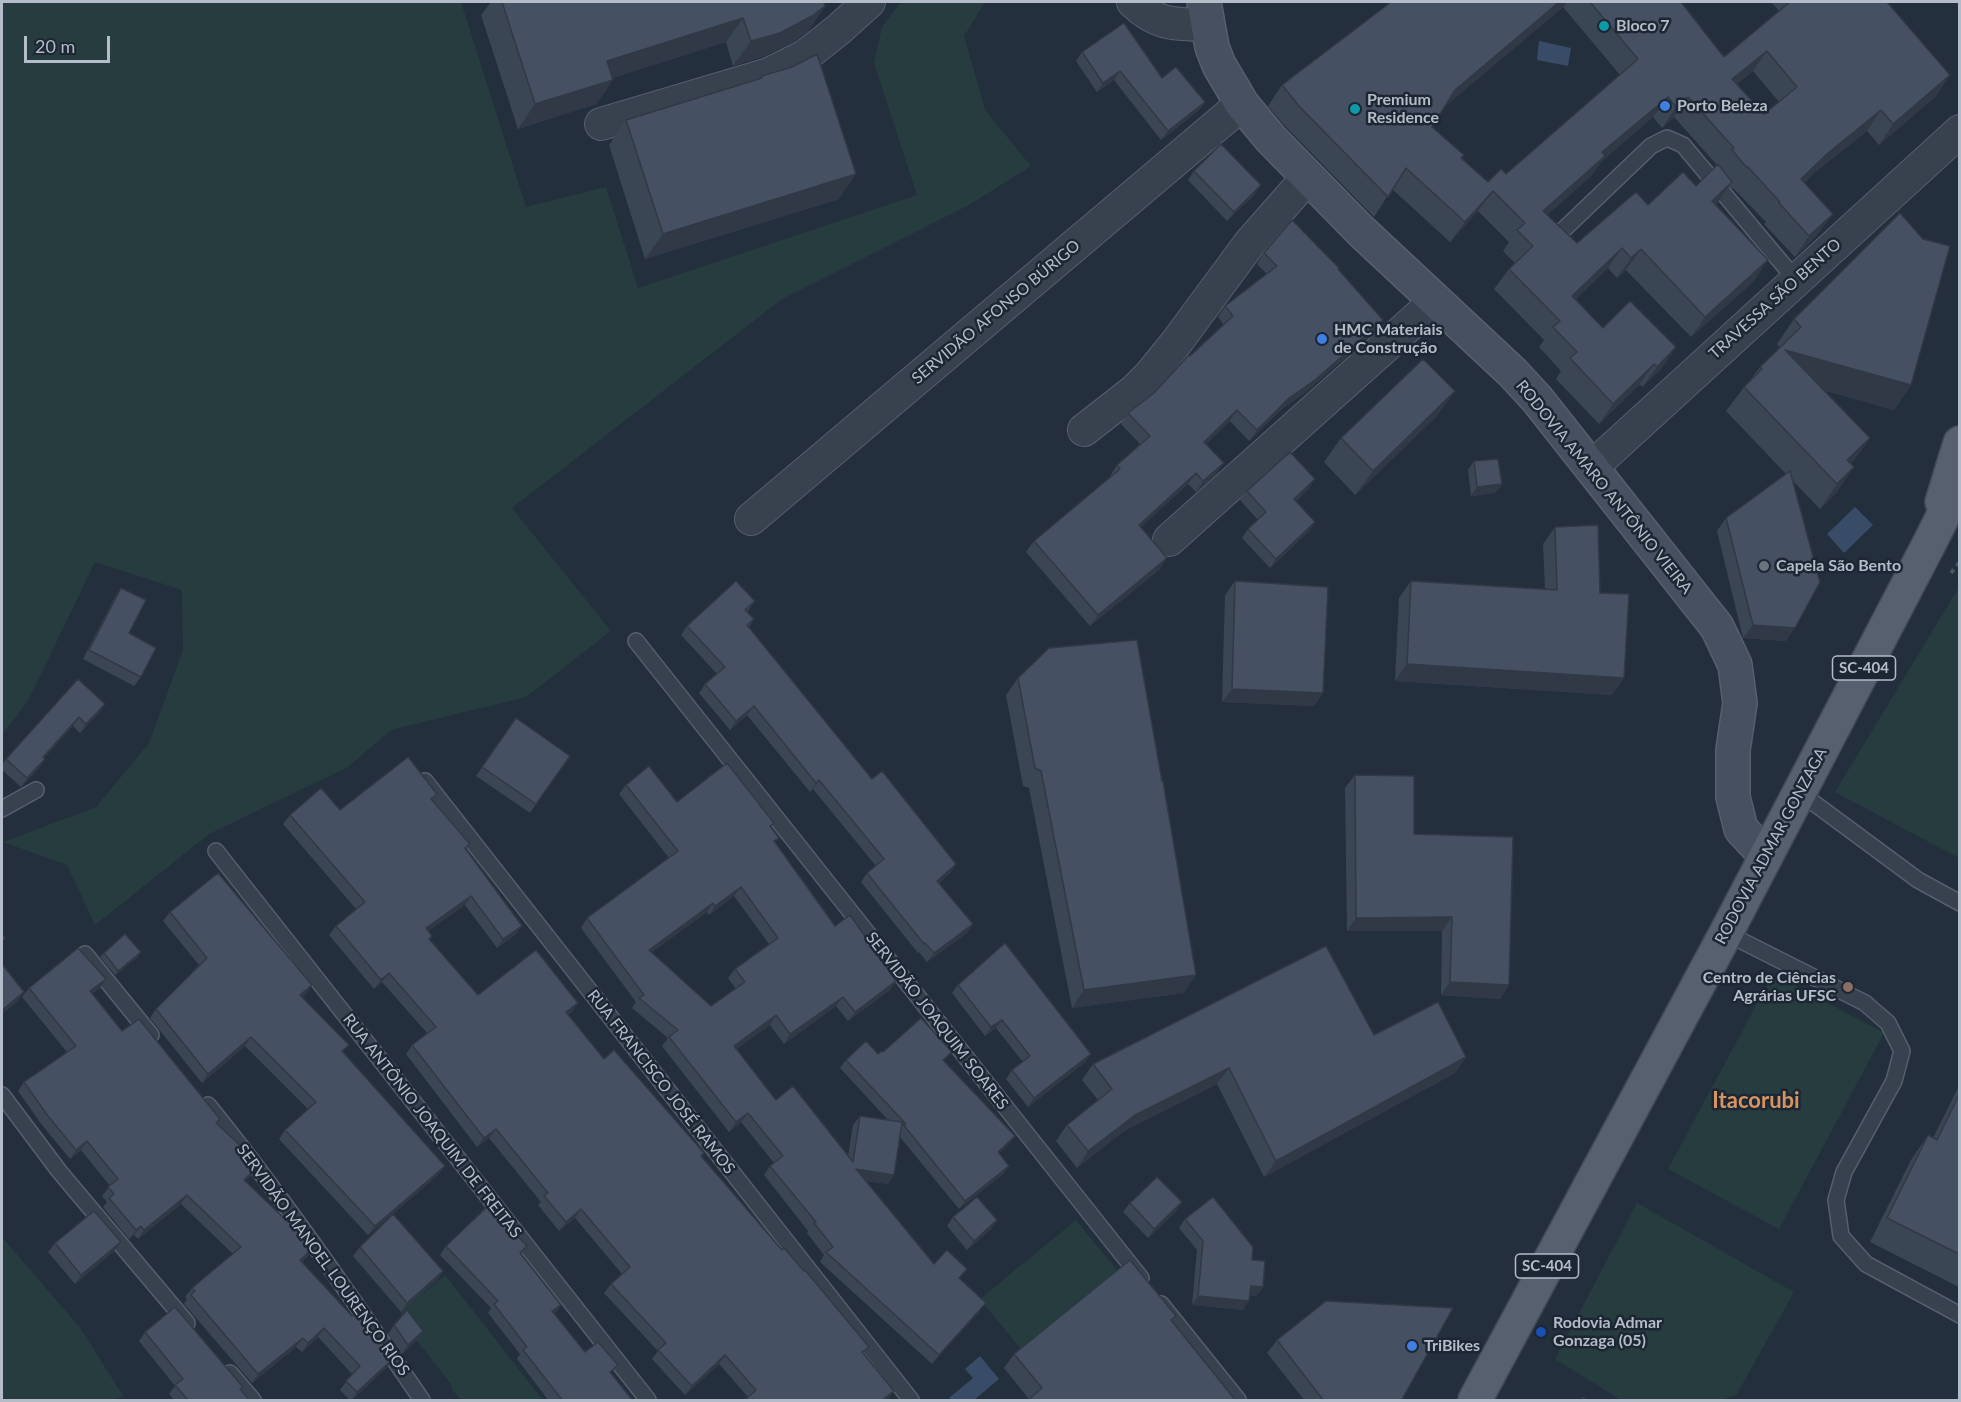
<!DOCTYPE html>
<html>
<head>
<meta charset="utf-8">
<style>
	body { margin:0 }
	#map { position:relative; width:1961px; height:1402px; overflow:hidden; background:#242f3e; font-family:Lato,sans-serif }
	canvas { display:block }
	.frame { position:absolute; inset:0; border:3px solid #b4bcc9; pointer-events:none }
	.scale { position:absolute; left:24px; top:36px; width:86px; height:27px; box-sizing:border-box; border:3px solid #b4bcc9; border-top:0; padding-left:8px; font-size:18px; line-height:21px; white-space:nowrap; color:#b4bcc9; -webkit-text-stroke:4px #1d2633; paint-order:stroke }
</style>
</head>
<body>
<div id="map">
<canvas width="1961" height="1402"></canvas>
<div class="frame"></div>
<div class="scale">20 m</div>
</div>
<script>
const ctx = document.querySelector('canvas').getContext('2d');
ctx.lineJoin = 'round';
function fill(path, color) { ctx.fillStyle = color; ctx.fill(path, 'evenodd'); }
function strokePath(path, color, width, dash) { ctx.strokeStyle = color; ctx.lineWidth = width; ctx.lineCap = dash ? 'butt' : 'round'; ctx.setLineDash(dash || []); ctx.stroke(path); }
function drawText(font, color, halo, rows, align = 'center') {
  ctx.font = font + ' Lato,sans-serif'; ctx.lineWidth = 5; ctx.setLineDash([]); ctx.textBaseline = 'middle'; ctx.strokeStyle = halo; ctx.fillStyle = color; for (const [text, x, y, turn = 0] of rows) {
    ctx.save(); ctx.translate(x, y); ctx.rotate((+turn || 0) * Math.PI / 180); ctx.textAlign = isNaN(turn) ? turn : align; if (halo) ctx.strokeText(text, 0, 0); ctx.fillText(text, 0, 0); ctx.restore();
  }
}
fill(new Path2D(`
	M2,2H461L526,207L606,187L638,288L917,195L874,63L882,27L901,2H985L964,36L985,110L1031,166L969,205L782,299L512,508L611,631L526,697L391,730L348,767L209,834L95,925L67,865L3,842L96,807L149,743L183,650L182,590L95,562L28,701L2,735Z
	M1959,587V858L1835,792Z
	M1773,974L1884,1033L1779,1229L1668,1169Z
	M1637,1203L1794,1292L1737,1394L1722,1400H1621L1555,1359Z
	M1076,1220L1120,1274L1024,1353L980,1299Z
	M2,1237L81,1329L123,1396L113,1400H2Z
	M445,1275L543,1400H462L452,1390L451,1384L401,1320V1312Z`), '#263c3f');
fill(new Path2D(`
	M1539,41L1571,48L1568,66L1537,60Z
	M1855,507L1873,525L1844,553L1827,534Z
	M980,1356L999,1379L974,1400H952L949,1398L973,1378L965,1369Z`), '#394c67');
const lane = new Path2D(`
	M1559,234L1651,146L1667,138L1683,145L1796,280
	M636,641L1141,1278
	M425,781L911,1400
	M1799,792L1918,880L1960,903
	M2,809L36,790
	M216,851L648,1400
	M1726,933L1865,1003L1888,1023L1902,1051L1894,1081L1844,1172L1836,1200L1841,1236L1866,1264L1960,1315
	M85,954L151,1035
	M2,1095L59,1171L187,1323
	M208,1105C285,1200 353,1300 422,1400
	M1161,1304L1238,1400
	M230,1373L253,1400`);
const street = new Path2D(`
	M1133,2C1158,26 1175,24 1208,25
	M601,124L769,74L805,56L838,30L869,2
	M1084,430L1134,391L1150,375L1176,343L1249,244L1307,178
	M1591,468L1960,131
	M751,519L1242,104
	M1169,540L1436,301`);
const secondary = new Path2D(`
	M1204,2L1212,47L1219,65L1242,104L1271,139L1361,231L1513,373L1537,399L1717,627L1735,665L1740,703L1733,750V797L1741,829L1765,855`);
const primary = new Path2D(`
	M1942,502L1960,443
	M1475,1400L1726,933L1929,544L1960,482`);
strokePath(lane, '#565f6c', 18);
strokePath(street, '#565f6c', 34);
strokePath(secondary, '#565f6c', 36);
strokePath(primary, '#414a57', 36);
strokePath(new Path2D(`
	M1951,573L1960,562`), '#44595c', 4, [4.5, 4.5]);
strokePath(lane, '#38414e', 15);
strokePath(street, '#38414e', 32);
strokePath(secondary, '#465061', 33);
strokePath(primary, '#56606e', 33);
fill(new Path2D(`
	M491,2H824L825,6L808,31L795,41L762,57L733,66L726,42L612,78L613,80L596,104L518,129L481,15Z
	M1391,2H1681L1724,57L1779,11L1771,2H1887L1950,75L1936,96L1879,145L1867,131L1814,173L1804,183L1818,234L1795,257L1764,224L1766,222L1733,188L1732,189L1730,186L1716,205L1754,281L1691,337L1626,270L1617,278L1608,268L1576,299L1603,328L1662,368L1642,387L1640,384L1599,424L1556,379L1561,371L1539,347L1544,340L1494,289L1509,269L1515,263L1503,251L1509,242L1478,211L1450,242L1392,189L1374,217L1285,126L1268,106L1282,85ZM1563,7L1620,75L1506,174L1488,182L1462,158L1432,127L1443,108ZM1753,71L1779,102L1764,114L1737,84ZM1653,117L1662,128L1674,117L1717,165L1696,186L1648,205L1577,243L1547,215L1591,176L1602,161Z
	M1082,52L1162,78L1205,102L1198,111L1161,140L1114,80L1097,92L1076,61Z
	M762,76L839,199L645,259L609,145L626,120L759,79Z
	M1194,171L1255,194L1227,221L1188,180Z
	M1264,253L1338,269L1383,320L1376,331L1307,391L1282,409L1249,441L1230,421L1206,444L1216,474L1196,492L1188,484L1141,527L1160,569L1090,626L1026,552L1034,541L1110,477V476L1117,465L1140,444L1121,424L1128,413L1154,393L1190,356L1224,325L1218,317L1225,306L1267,274L1257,264Z
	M1794,319L1911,385L1894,410L1823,390L1870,438L1851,464L1837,492L1820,509L1793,481L1786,641L1743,638L1717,531L1726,518L1786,474L1726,411L1744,387L1751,379L1760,367L1780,347L1777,344Z
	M1437,416L1355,495L1324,462L1341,438Z
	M1474,461L1502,484L1495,493L1471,496L1468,470Z
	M1309,488L1296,501L1315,522L1309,531L1270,568L1242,538L1248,529L1258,520L1240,500L1247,491Z
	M1555,527L1612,695L1395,681L1399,598L1411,581L1545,589L1543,544Z
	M1235,581L1323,693L1314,706L1222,702L1225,595Z
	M121,588L129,633L141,677L134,686L83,659L115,597Z
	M755,601L747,612L754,619L749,627L872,779L956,864L950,873L939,883L973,924L967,933L927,962L919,952L918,953L861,882L867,873L876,866L813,789L810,792L747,715L730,730L699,693L705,684L717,674L681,635L687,626Z
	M1018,678L1162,781L1184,993L1072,1008L1029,788L1023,786L1006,695Z
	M105,704L99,713L80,733L73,726L44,758L45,759L39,768L21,787L2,770V765L6,759Z
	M516,718L570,756L530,813L476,776Z
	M1355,775L1509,985L1500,999L1441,995L1442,931H1347L1345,788Z
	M626,785L677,802L771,827L775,843L835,926L890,990L848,1021L836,1006L784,1044L770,1025L736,1049L776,1100L848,1156L853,1125L860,1116L888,1120L840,1068L846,1060L878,1054L883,1052L945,1062L1015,1136L1009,1144L999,1153L1009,1166L1003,1174L959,1209L900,1137L894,1175L888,1184L866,1181L934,1264L960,1279L979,1312L932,1364L820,1262L824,1255L807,1233L808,1231L764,1175L770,1166L774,1163L741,1122L729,1132L662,1046L668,1038L632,1008L636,1002L581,928L587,918L669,858L619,794ZM734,896L769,944L735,969L728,978L736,989L711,1006L652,952L707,912L709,915Z
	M433,800L466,850L515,935L497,948L465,905L428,931L432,936L430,940L478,995L572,1012L567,1015L604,1059L704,1153L701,1157L864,1354L887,1400V1401H744L748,1397L719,1364L685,1395L652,1359L658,1351L604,1293L611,1284L622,1274L575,1218L559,1231L538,1205L541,1202L489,1138L477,1147L406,1054L412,1045L427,1033L382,982L374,989L329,935L336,926L356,909L283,824L290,815Z
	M170,912L306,994L302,997L344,1053L438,1175L368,1235L279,1139L285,1130L308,1109L245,1046L202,1083L150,1018L156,1009L199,965L163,921Z
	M104,953L138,957L115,975L100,957Z
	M958,985L1091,1054L1085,1062L1028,1107L1006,1079L1012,1070L1023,1062L996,1028L985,1036L952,993Z
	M29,988H100L92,994L122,1031L217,1123L258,1166L251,1175L245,1181L288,1222L316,1246L309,1255L302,1262L352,1316L394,1358L387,1367L351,1401L340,1390L352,1374L318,1337L302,1352L296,1347L252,1383L184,1304L187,1299L185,1297L192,1288L233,1254L181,1204L138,1239L134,1235L129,1239L103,1207L107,1202L102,1196L110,1186L81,1150L70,1159L42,1125L18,1091L24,1082L67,1052L22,997Z
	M1374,1035L1466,1057L1455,1073L1264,1177L1217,1084L1124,1131L1077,1168L1056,1141L1067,1125L1098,1100L1082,1080L1093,1064Z
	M1959,1086V1287L1870,1242L1911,1160L1928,1135L1933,1138Z
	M1130,1203L1176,1211L1148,1238L1123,1212Z
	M953,1217L997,1220L991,1229L967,1250L947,1226Z
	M1185,1219L1252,1260L1263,1287L1256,1296L1250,1295L1243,1310L1192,1305L1197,1250L1179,1228Z
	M55,1243L114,1251L75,1284L48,1252Z
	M446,1246H527L521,1255L554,1314L585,1352L611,1374L633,1401H549L517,1359L520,1354L488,1313L491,1308L440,1255Z
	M360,1247L443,1271L437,1280L401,1312L353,1256Z
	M1172,1322L1029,1399L1004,1368L1014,1354Z
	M394,1325L423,1331L417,1340L402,1354L388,1334Z
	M145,1332L243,1387L241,1390L250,1401H175L169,1394L175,1386L139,1341Z
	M1277,1340L1401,1401H1305L1267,1353Z`), '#3b4654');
fill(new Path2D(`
	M1559,2H1567L1563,7L1440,111L1455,90Z
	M825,6L808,31L795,41L762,57L733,66L751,41Z
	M743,18L726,42L589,85L607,61Z
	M1767,51L1753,71L1718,99L1732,79Z
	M1120,71L1114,80L1097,92L1103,83Z
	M1950,75L1936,96L1879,145L1893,124Z
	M613,80L596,104L518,129L535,104Z
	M1668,97L1653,117L1602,161L1591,176L1529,231L1543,211L1602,152Z
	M1688,97L1674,117L1662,128L1676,107Z
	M1205,102L1198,111L1161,140L1168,131Z
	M1881,110L1867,131L1814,173L1787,200L1801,179L1828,153Z
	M856,174L839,199L645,259L663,234Z
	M1732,182L1718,202L1698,222L1712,201Z
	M1261,185L1255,194L1227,221L1234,212Z
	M1493,191L1478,211L1450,242L1465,222Z
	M1833,214L1818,234L1795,257L1809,236Z
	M1622,248L1608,268L1558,316L1572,296Z
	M1641,249L1626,270L1617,278L1631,258Z
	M1768,260L1754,281L1691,337L1705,317Z
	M1383,320L1376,331L1307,391L1282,409L1249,441L1257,430L1289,398Z
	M1676,347L1662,368L1642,387L1657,367Z
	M1785,350L1911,385L1894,410L1768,375Z
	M1654,364L1640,384L1599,424L1613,404Z
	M1455,391L1437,416L1355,495L1373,471Z
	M1237,410L1230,421L1196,453L1204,442Z
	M1870,438L1852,463L1834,481L1847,460Z
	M1224,463L1216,474L1196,492L1203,481Z
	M1854,467L1837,492L1820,509L1837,484Z
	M1196,473L1188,484L1131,536L1139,525Z
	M1315,479L1309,488L1288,508L1294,499Z
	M1502,484L1495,493L1471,496L1477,487Z
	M1315,522L1309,531L1270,568L1276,559Z
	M1167,558L1160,569L1090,626L1098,615Z
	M1753,625L1795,628L1786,641L1743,638Z
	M1407,664L1624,678L1612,695L1395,681Z
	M1232,689L1323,693L1314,706L1222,702Z
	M105,704L99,713L80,733L86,724Z
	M754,706L747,715L730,730L736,721Z
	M79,717L73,726L36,766L43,757Z
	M45,759L39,768L21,787L27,778Z
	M819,780L813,789L810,792L816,783Z
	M956,864L950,873L930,890L937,881Z
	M741,887L734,896L709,915L715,906Z
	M471,896L465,905L419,937L426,928Z
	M713,903L707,912L642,959L649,950Z
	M1452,917L1442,931H1347L1356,918Z
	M973,924L967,933L927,962L934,953Z
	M522,926L515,935L497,948L503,939Z
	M141,952L138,957L115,975L118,971Z
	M389,973L382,982L374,989L381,980Z
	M1196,975L1184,993L1072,1008L1084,990Z
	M106,979L100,988L84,1000L90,991Z
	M896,981L890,990L848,1021L855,1012Z
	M1450,982L1509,985L1500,999L1441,995Z
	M312,985L306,994L294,1004L300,995Z
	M24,992L18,1001L2,1014V1010Z
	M843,997L836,1006L784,1044L790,1034Z
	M578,1003L572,1012L559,1021L566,1012Z
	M776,1015L770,1025L727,1056L734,1046Z
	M1002,1020L996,1028L985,1036L991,1027Z
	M251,1037L245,1046L202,1083L208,1074Z
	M1091,1054L1085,1062L1028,1107L1034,1098Z
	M1466,1057L1455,1073L1264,1177L1276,1161Z
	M1229,1068L1217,1084L1124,1131L1077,1168L1088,1151L1135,1115Z
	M748,1113L741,1122L729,1132L736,1122Z
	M496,1129L489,1138L477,1147L484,1138Z
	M1015,1136L1009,1144L992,1160L998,1152Z
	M87,1141L81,1150L70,1159L76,1150Z
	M258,1166L251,1175L238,1189L244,1180Z
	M445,1166L438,1175L368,1235L375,1226Z
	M1009,1166L1003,1174L959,1209L965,1201Z
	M856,1169L894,1175L888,1184L849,1179Z
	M187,1195L181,1204L138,1239L144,1230Z
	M1182,1202L1176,1211L1148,1238L1154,1229Z
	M581,1209L575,1218L559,1231L566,1222Z
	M997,1220L991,1229L967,1250L974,1241Z
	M141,1226L134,1235L129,1239L136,1230Z
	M121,1242L114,1251L75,1284L81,1275Z
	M316,1246L309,1255L294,1269L300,1260Z
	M443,1271L437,1280L401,1312L407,1303Z
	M1251,1286L1263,1287L1256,1296L1244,1295Z
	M1198,1296L1249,1301L1243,1310L1192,1305Z
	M986,1303L979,1312L932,1364L939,1355Z
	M561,1305L555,1314L546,1320L552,1311Z
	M324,1328L318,1337L302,1352L308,1343Z
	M423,1331L417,1340L402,1354L408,1345Z
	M303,1338L296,1347L252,1383L258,1374Z
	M725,1355L719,1364L685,1395L692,1386Z
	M394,1358L387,1367L351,1401L357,1392Z
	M894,1391L887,1401H881Z`), '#303945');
const building = new Path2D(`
	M502,2H824L825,6L812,16L780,33L751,41L743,18L607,61L613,80L535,104Z
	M1391,2H1559L1455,90L1432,127L1464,155L1461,158L1488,182L1501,169L1506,174L1638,59L1590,2H1681L1724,57L1790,2H1887L1950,75L1893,124L1881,110L1828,153L1801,179L1833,214L1809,236L1779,203L1780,202L1748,167L1747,168L1732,150L1734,148L1688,97L1676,107L1668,97L1602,152L1605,156L1543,211L1577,243L1636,192L1648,205L1683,172L1696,186L1718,164L1732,182L1712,201L1768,260L1705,317L1641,249L1631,258L1622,248L1572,296L1603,328L1630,301L1676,347L1657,367L1654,364L1613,404L1570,358L1577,352L1553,327L1560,321L1509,269L1533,246L1517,230L1525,223L1493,191L1465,222L1406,168L1388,197L1299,106L1282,85ZM1767,51L1797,87L1764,114L1732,79Z
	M1124,23L1162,78L1176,67L1205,102L1168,131L1120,71L1103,83L1082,52Z
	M817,54L856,174L663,234L626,120L762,78V76L792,67Z
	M1221,144L1261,185L1234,212L1194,171Z
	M1900,213L1923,239L1950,246L1911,385L1785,350L1870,438L1847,460L1854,467L1837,484L1744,387L1762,369L1760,367L1801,327L1794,319Z
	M1292,220L1339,268L1338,269L1383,320L1315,380L1289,398L1257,430L1237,410L1204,442L1224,463L1203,481L1196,473L1139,525L1167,558L1098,615L1034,541L1120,469L1117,465L1150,436L1128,413L1154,393L1189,355L1190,356L1233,316L1225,306L1277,266L1264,253Z
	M1423,359L1455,391L1373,471L1341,438Z
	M1290,452L1315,479L1294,499L1315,522L1276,559L1248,529L1266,512L1247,491Z
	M1498,459L1502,484L1477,487L1474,461Z
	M1790,471L1820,582L1795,628L1753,625L1726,518Z
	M1598,525L1600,593L1629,594L1624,678L1407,664L1411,581L1557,590L1555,527Z
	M736,581L755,601L745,610L754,619L747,625L872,779L882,771L956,864L937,881L973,924L934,953L925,943L924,944L867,873L884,859L819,780L816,783L754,706L736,721L705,684L725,667L687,626Z
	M1235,581L1328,587L1323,693L1232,689Z
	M121,588L146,600L129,633L156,648L141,677L89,650Z
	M1137,640L1162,781H1163L1196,975L1084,990L1041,771L1035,768L1018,678L1049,648Z
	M78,679L105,704L86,724L79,717L43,757L45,759L27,778L6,759Z
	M516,718L570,756L536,804L482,767Z
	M408,757L437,794L431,799L470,844L465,848L522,926L503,939L471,896L426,928L432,936L429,939L478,995L536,950L578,1003L566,1012L604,1059L614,1050L704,1153L701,1156L782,1250L784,1248L804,1271L805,1270L869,1347L862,1352L894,1391L881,1401H744L756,1390L725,1355L692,1386L658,1350L666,1343L611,1284L630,1267L581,1209L566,1222L544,1196L548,1193L496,1129L484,1138L412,1045L436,1027L389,973L381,980L336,926L365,902L290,815L321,788L340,810Z
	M727,763L774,823L770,826L779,838L774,841L835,926L850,915L896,981L855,1012L843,997L790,1034L776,1015L734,1046L776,1100L793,1086L853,1162L860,1116L902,1122L894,1175L856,1169L934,1264L947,1250L967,1269L959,1278L986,1303L939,1355L826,1252L833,1247L814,1223L816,1222L770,1166L783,1156L748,1113L736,1122L669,1037L678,1030L639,998L644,995L587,918L678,851L626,785L649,766L677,802ZM741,887L778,938L735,969L745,982L711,1006L649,950L713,903L715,906Z
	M1355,775L1414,776V834L1513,837L1509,985L1450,982L1452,917L1356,918Z
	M218,873L312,985L300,995L349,1045L342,1051L445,1166L375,1226L285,1130L316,1102L251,1037L208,1074L156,1009L207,958L170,912Z
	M2,934L5,938L2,941Z
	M125,934L141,952L118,971L104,953Z
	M1005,943L1091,1054L1034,1098L1012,1070L1030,1056L1002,1020L991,1027L958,985Z
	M1326,946L1374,1035L1438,1002L1466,1057L1276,1161L1229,1068L1135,1115L1088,1151L1067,1125L1112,1089L1093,1064Z
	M78,948L106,979L90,991L122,1031L139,1019L220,1119L216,1123L245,1150L258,1166L244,1180L288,1222L292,1219L316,1246L300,1260L352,1316L356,1313L381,1340L394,1358L357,1392L346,1381L360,1366L324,1328L308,1343L303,1338L258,1374L191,1295L195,1291L192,1288L241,1247L187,1195L144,1230L141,1226L136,1230L109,1198L114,1194L108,1187L118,1179L87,1141L76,1150L48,1116L24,1082L76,1046L29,988Z
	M2,964L24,992L2,1010Z
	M921,1018L952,1052L943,1060L1015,1136L998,1152L1009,1166L965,1201L902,1123L906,1124L846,1060L866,1041L878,1054L882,1051L883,1052Z
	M1959,1095V1254L1887,1218L1928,1135L1937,1140Z
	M1157,1177L1182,1202L1154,1229L1130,1203Z
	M977,1197L997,1220L974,1241L953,1217Z
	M1213,1197L1253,1247L1252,1260L1265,1261L1263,1287L1251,1286L1249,1301L1198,1296L1203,1241L1185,1219Z
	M488,1206L527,1246L520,1253L561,1305L552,1311L585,1352L598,1342L618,1365L610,1372L633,1401H563L523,1350L527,1347L494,1304L498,1301L446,1246Z
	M94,1211L121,1242L81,1275L55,1243Z
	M393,1214L443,1271L407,1303L360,1247Z
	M1130,1260L1176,1316L1171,1320L1236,1401H1027L1042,1388L1014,1354Z
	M1326,1301L1453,1308L1401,1401H1324L1277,1340Z
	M175,1307L243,1387L240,1389L250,1401H189L175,1385L183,1379L145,1332Z
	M407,1310L423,1331L408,1345L394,1325Z
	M1583,1397L1587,1401H1580Z`);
fill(building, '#455162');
strokePath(building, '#303945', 1.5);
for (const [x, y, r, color] of [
	[1604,26,6,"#0f9aa8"],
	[1665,106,6,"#3f7fe0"],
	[1355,109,6,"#0f9aa8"],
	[1322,339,6,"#3f7fe0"],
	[1764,566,6,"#6b7280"],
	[1848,987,6,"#8d6e63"],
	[1541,1332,6,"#1a4fb4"],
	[1412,1346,6,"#3f7fe0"]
]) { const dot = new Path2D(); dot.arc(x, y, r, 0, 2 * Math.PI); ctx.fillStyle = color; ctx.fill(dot); strokePath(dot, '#1d2633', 2); }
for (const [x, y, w] of [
	[1864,668,63],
	[1547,1266,63]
]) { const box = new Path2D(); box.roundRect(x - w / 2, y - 12, w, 24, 4.5); ctx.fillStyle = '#1d2633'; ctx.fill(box); strokePath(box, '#b4bcc9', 1.5); }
drawText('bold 15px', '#b4bcc9', null, [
	["SC-404",1864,668],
	["SC-404",1547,1266]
]);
drawText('bold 16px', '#b4bcc9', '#1d2633', [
	["Bloco 7",1616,26],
	["Premium",1367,100],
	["Residence",1367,118],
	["Porto Beleza",1677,106],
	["HMC Materiais",1334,330],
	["de Construção",1334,348],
	["Capela São Bento",1776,566],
	["Centro de Ciências",1836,978,"right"],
	["Agrárias UFSC",1836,996,"right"],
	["Rodovia Admar",1553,1323],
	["Gonzaga (05)",1553,1341],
	["TriBikes",1424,1346]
], 'left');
drawText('16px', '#b4bcc9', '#1d2633', [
	["TRAVESSA SÃO BENTO",1775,299,-42],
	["SERVIDÃO AFONSO BÚRIGO",996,312,-40],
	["RODOVIA AMARO ANTÔNIO VIEIRA",1604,487,51],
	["RODOVIA ADMAR GONZAGA",1771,846,-62],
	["SERVIDÃO JOAQUIM SOARES",937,1021,52],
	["RUA FRANCISCO JOSÉ RAMOS",661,1082,52],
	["RUA ANTÔNIO JOAQUIM DE FREITAS",432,1126,52],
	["SERVIDÃO MANOEL LOURENÇO RIOS",323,1260,54]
]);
drawText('bold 22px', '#d59563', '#1d2633', [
	["Itacorubi",1756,1101]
]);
</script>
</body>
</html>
